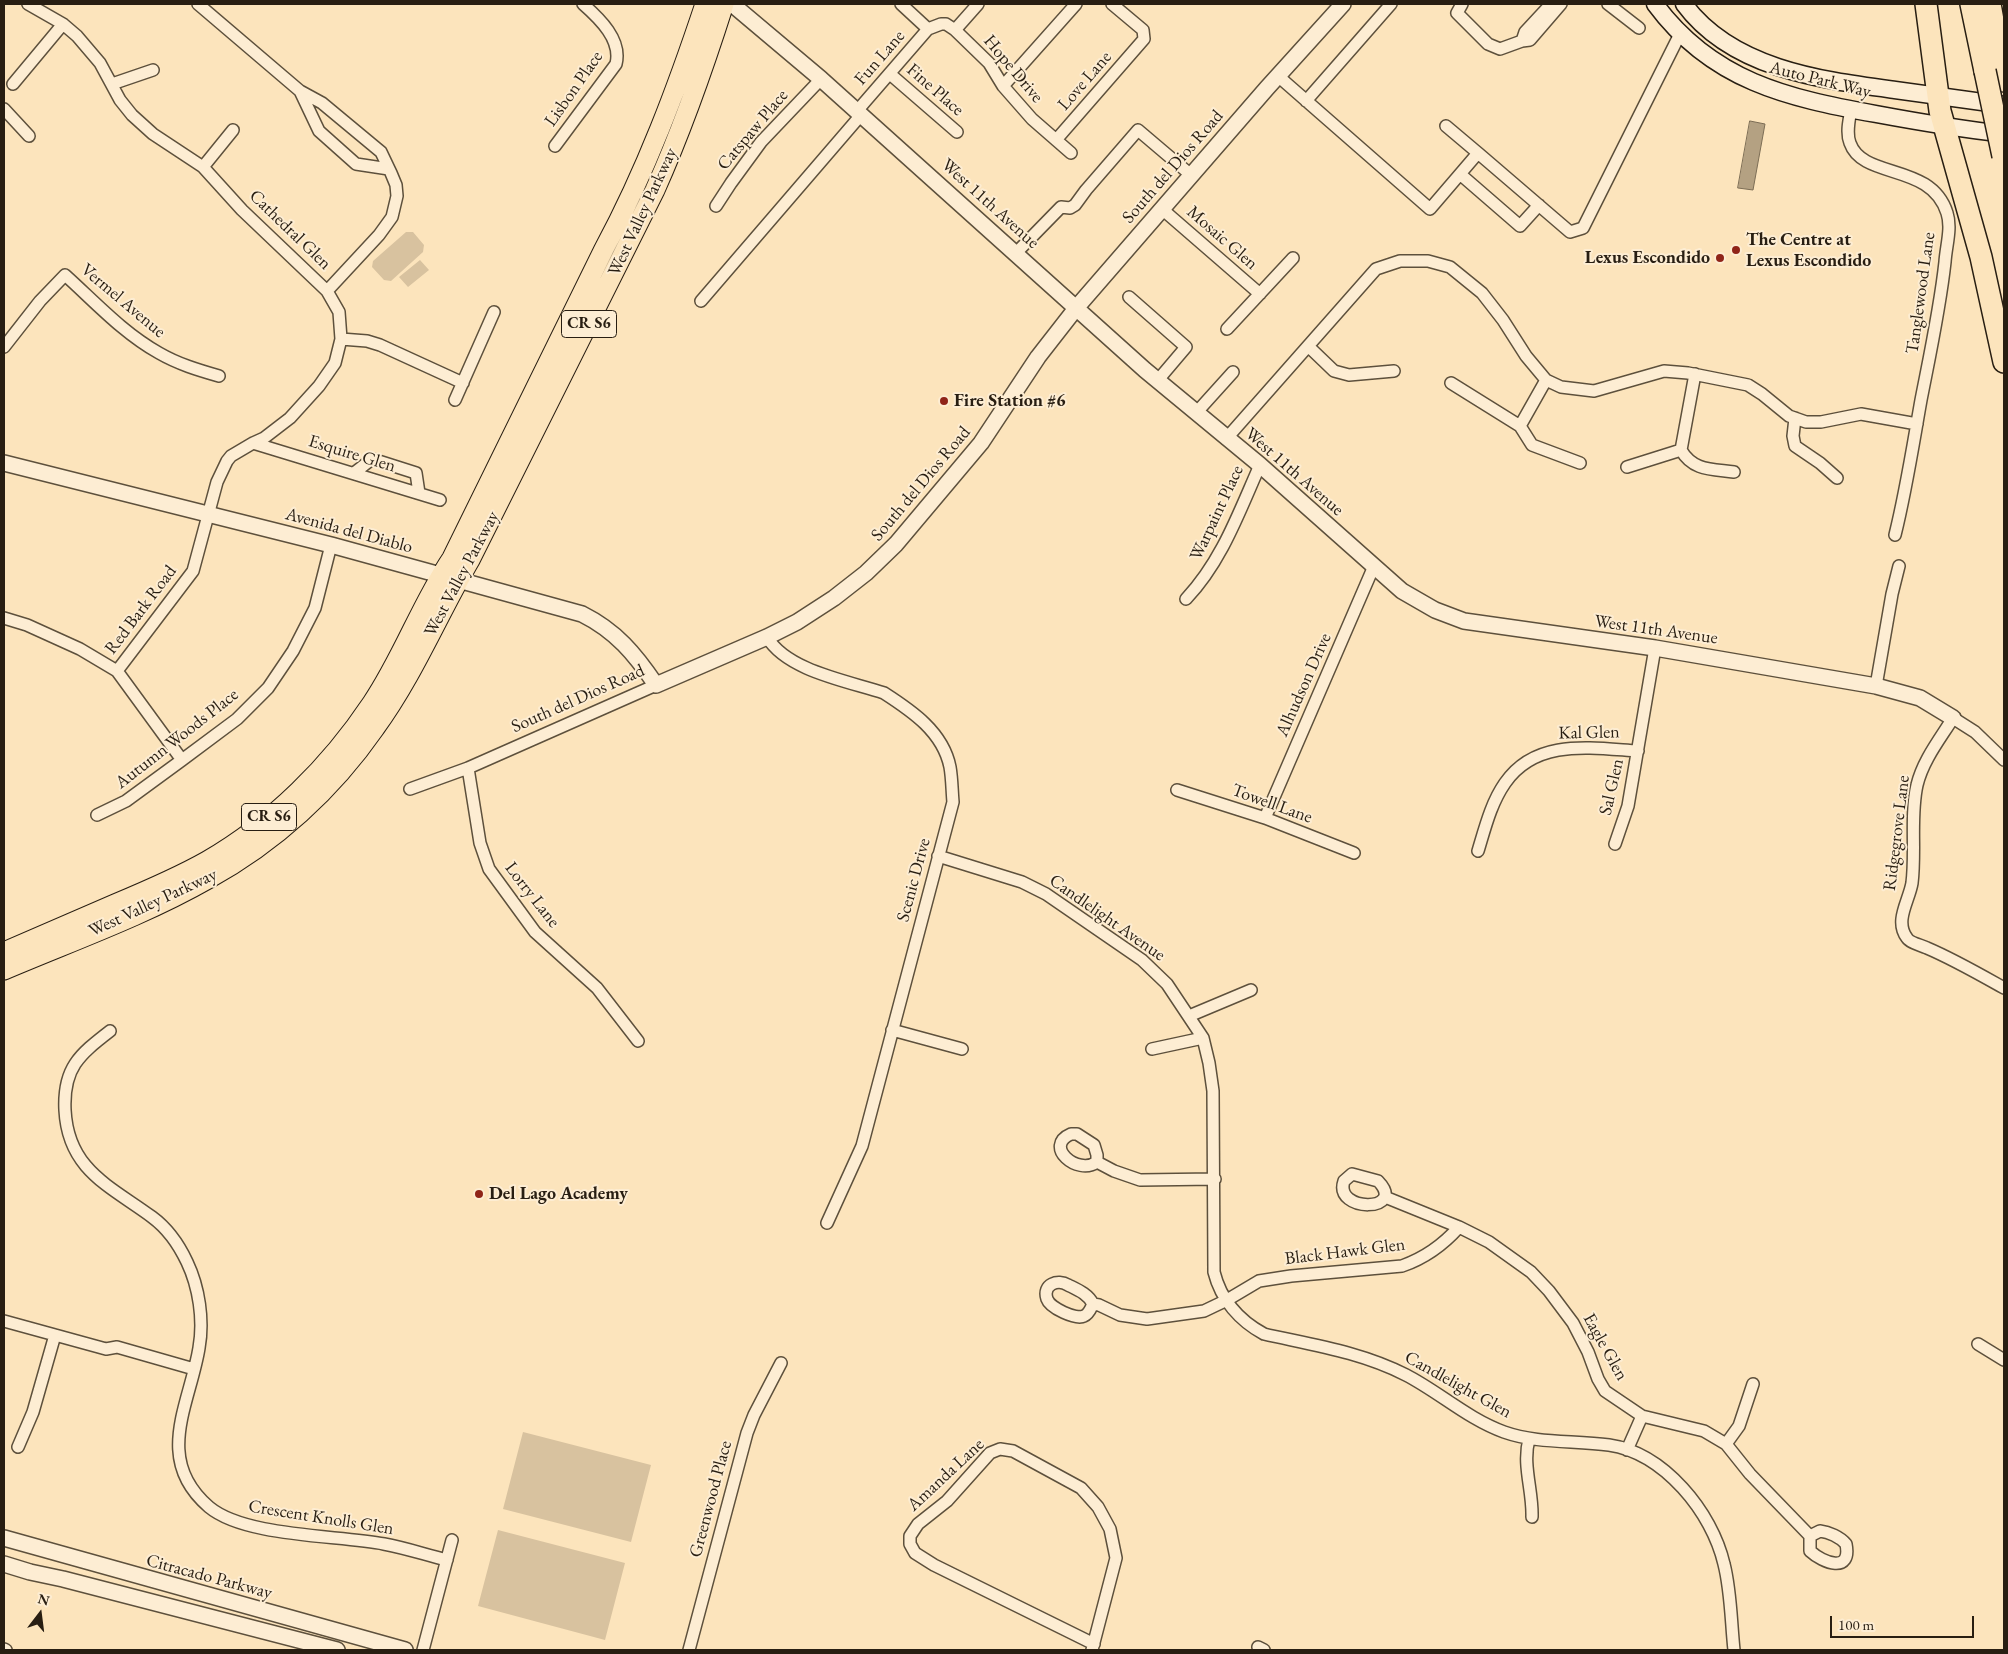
<!DOCTYPE html>
<html>
<head>
<meta charset="utf-8">
<style>
	body { margin:0 }
	#map { position:relative; width:2008px; height:1654px; overflow:hidden; background:#fce4bc; font-family:"EB Garamond",serif }
	canvas { display:block }
	.frame { position:absolute; inset:0; border:5px solid #281e12; pointer-events:none }
	.north { position:absolute; left:15px; top:1589px; width:50px; height:50px; -webkit-text-stroke:4px #fdedd3; paint-order:stroke; rotate:15deg; font-size:14px; font-weight:700; line-height:20px; text-align:center; color:#281e12 }
	.north::after { content:''; display:block; margin:auto; width:18px; height:22px; background:#281e12; clip-path:polygon(50% 0,100% 100%,50% 72%,0 100%) }
	.scale { position:absolute; left:1830px; top:1616px; width:144px; height:22px; box-sizing:border-box; border:2px solid #281e12; border-top:0; padding-left:6px; font-size:15px; line-height:18px; white-space:nowrap; color:#281e12; -webkit-text-stroke:4px #fdedd3; paint-order:stroke }
</style>
</head>
<body>
<div id="map">
<canvas width="2008" height="1654"></canvas>
<div class="frame"></div>
<div class="north">N</div>
<div class="scale">100 m</div>
</div>
<script>
const ctx = document.querySelector('canvas').getContext('2d');
ctx.lineJoin = 'round';
function fill(path, color) { ctx.fillStyle = color; ctx.fill(path, 'evenodd'); }
function strokePath(path, color, width, dash) { ctx.strokeStyle = color; ctx.lineWidth = width; ctx.lineCap = dash ? 'butt' : 'round'; ctx.setLineDash(dash || []); ctx.stroke(path); }
function drawText(font, color, halo, rows, align = 'center') {
  ctx.font = font + ' "EB Garamond",serif'; ctx.lineWidth = 4; ctx.setLineDash([]); ctx.textBaseline = 'middle'; ctx.strokeStyle = halo; ctx.fillStyle = color; for (const [text, x, y, turn = 0] of rows) {
    ctx.save(); ctx.translate(x, y); ctx.rotate((+turn || 0) * Math.PI / 180); ctx.textAlign = isNaN(turn) ? turn : align; if (halo) ctx.strokeText(text, 0, 0); ctx.fillText(text, 0, 0); ctx.restore();
  }
}
fill(new Path2D(`
	M406,232H413L424,245L423,252L391,281L384,280L372,267L373,261Z
	M420,260L429,270L408,287L399,277Z
	M523,1432L651,1465L631,1542L503,1509Z
	M498,1530L625,1563L605,1640L478,1606Z`), '#d8c29f');
const water = new Path2D(`
	M1750,121L1765,124L1753,190L1738,188Z`);
fill(water, '#b4a182');
strokePath(water, '#7c6d55', 1);
const minor = new Path2D(`
	M28,4L63,24L77,36L100,63L120,100L132,115L153,134L203,167L242,210L327,291L339,312L341,339L335,363L319,386L290,418L264,438L253,443L231,456L227,461L217,482L193,571L117,671
	M198,4L300,91L322,103L381,152L391,173L396,185L397,196L392,217L379,235L327,291
	M901,4L928,29L941,24H946L955,30L989,63L1003,86L1032,119L1071,153
	M1462,4L1457,13L1488,44L1500,49L1522,41L1530,40L1561,4
	M1608,4L1639,28
	M955,30L978,4
	M1522,41L1525,32L1551,4
	M890,74L957,132
	M1278,76L1430,209L1478,153L1570,232L1583,228L1680,34
	M13,84L63,24
	M112,84L153,70
	M1003,86L1076,4
	M300,91L319,131L356,164L389,169
	M1306,101L1391,4
	M4,109L29,136
	M1851,110C1849,120 1846,133 1850,143C1863,180 1931,162 1947,213C1952,228 1946,246 1945,262C1940,308 1930,354 1921,400C1913,445 1906,491 1895,535
	M857,111L928,29
	M1446,126L1478,153
	M1056,140L1144,39L1143,30L1112,4
	M555,146L616,64C622,40 600,19 583,4
	M203,167L233,130
	M1460,174L1520,226L1539,205
	M716,206L731,183L761,142L821,79
	M1162,209L1260,294
	M1016,253L1061,207L1070,208L1075,205L1086,190L1138,130L1191,175
	M1129,297L1186,347L1158,380
	M701,301L861,115
	M1227,329L1293,258
	M341,339L367,341L380,345L463,383
	M1308,346L1334,371L1349,375L1394,371
	M4,347L40,301L65,275C94,301 123,333 159,353C178,364 198,370 219,376
	M1451,383L1520,426L1546,380
	M455,400L494,312
	M1196,413L1233,372
	M1795,418L1793,436L1795,446L1820,463L1837,478
	M1520,426L1532,445L1580,463
	M1226,439L1376,269L1400,261H1428L1450,267L1482,293L1503,320L1526,356L1546,380L1561,387L1594,391L1664,371L1688,373L1748,385L1762,394L1789,416L1806,422H1821L1861,414L1917,424
	M253,443L440,500
	M1681,450C1693,471 1712,469 1734,472
	M1627,467L1681,450L1695,374
	M354,473L372,459L416,473L419,493
	M1186,599C1222,561 1239,512 1260,465
	M4,618L27,625L80,649L117,671L182,760
	M767,637C787,671 848,681 884,693C912,711 943,732 950,767C952,778 952,791 953,802L862,1146L827,1223
	M1876,686L1892,594L1899,566
	M2004,760L1975,732L1953,718C1940,739 1923,760 1917,785C1910,816 1916,851 1912,883C1909,901 1894,921 1907,938C1910,943 1921,945 1927,948C1953,959 1979,974 2004,988
	M468,768L480,843L489,869L535,932L597,988L638,1041
	M410,789L468,768L656,685
	M1177,790L1265,818L1354,853
	M97,815L126,801L182,760L237,719L268,688L293,651L315,608L331,545
	M1265,818L1374,566
	M1615,844L1628,806L1655,648
	M1478,851C1485,828 1491,803 1505,783C1536,738 1591,748 1638,751
	M938,856L1022,882L1046,894L1142,960L1167,984L1203,1038L1209,1063L1213,1091L1214,1272C1221,1300 1240,1321 1264,1334C1313,1345 1361,1352 1406,1375C1439,1392 1468,1419 1504,1432C1538,1444 1574,1440 1609,1445C1664,1453 1712,1512 1724,1564C1731,1591 1731,1622 1734,1650
	M1189,1016L1251,990
	M892,1030L962,1049
	M110,1031C79,1055 63,1068 65,1110C68,1170 110,1186 152,1217C167,1228 179,1245 187,1262C199,1287 204,1320 199,1348C190,1404 153,1459 209,1507C245,1537 337,1535 384,1544C406,1548 426,1555 447,1560
	M1152,1049L1203,1038
	M1071,1134H1077L1094,1145L1097,1155V1162C1077,1176 1043,1146 1071,1134Z
	M1097,1162L1114,1171L1140,1180L1215,1179
	M1352,1174L1378,1181C1408,1212 1333,1213 1344,1181Z
	M1385,1197L1459,1227L1489,1242L1531,1272L1549,1291L1573,1323L1588,1352L1598,1379L1605,1391L1642,1416L1704,1431L1726,1444L1750,1474L1810,1536
	M1093,1304C1091,1308 1089,1314 1084,1316C1076,1320 1050,1308 1047,1299C1042,1284 1058,1279 1068,1285C1078,1290 1088,1294 1093,1304L1099,1305L1120,1315L1147,1319L1204,1311L1227,1300L1259,1281L1291,1276L1402,1266C1425,1258 1443,1245 1459,1227
	M4,1321L106,1349L117,1347L194,1369
	M1978,1344L2004,1360
	M1529,1439C1522,1465 1533,1491 1532,1517
	M1726,1444L1739,1426L1753,1384
	M18,1447L33,1412L55,1335
	M1627,1450L1642,1416
	M1820,1531C1829,1532 1840,1537 1846,1544C1852,1574 1823,1563 1810,1551V1536Z
	M1258,1647L1264,1650
	M4,1649L6,1650
	M423,1650L452,1540
	M689,1650L747,1433L754,1415L781,1363
	M1092,1650L1116,1558L1110,1529L1098,1507L1081,1488L1013,1451L1000,1449L990,1453L947,1501L918,1524L910,1536V1544L915,1553L934,1565L1094,1644`);
const tertiary = new Path2D(`
	M732,4L821,79L1145,370L1260,465L1402,591L1435,610L1464,621L1655,648L1876,686L1920,698L1953,718
	M4,463L331,545L582,614C616,631 635,654 656,685L767,637L797,622L834,598L866,573L896,544L981,443L1038,357L1077,307L1267,88L1343,4
	M4,1538L405,1650
	M4,1564L30,1572L63,1579L337,1650`);
const secondary = new Path2D(`
	M1655,4C1712,81 1787,98 1876,114C1919,122 1961,129 2004,134
	M1684,4C1732,69 1821,80 1895,90C1932,95 1968,100 2004,105`);
const primary = new Path2D(`
	M4,952C41,936 78,920 115,904C146,891 177,878 207,861C273,823 330,766 372,703C403,657 421,604 452,558L604,249C646,171 677,88 705,4
	M4,970C72,941 143,916 208,879C274,843 332,790 375,728C413,676 438,615 470,560L655,190C682,130 704,67 724,4`);
const motorway = new Path2D(`
	M1926,4L1940,111L1981,257L2004,362
	M1971,4L1985,71
	M1990,4L2004,81`);
strokePath(minor, '#5d503c', 14);
strokePath(tertiary, '#5d503c', 18);
strokePath(secondary, '#281e12', 19);
strokePath(primary, '#281e12', 21);
strokePath(motorway, '#281e12', 24);
strokePath(minor, '#fdedd3', 11);
strokePath(tertiary, '#fdedd3', 15);
strokePath(secondary, '#fdedd3', 16);
strokePath(primary, '#fce4bc', 19);
strokePath(motorway, '#fce4bc', 21);
const motorwayBridge = new Path2D(`
	M1985,71L2003,156`);
strokePath(motorwayBridge, '#281e12', 24, []);
strokePath(motorwayBridge, '#fce4bc', 21);
for (const [x, y, r, color] of [
	[1736,250,5,"#8f2418"],
	[1720,258,5,"#8f2418"],
	[944,401,5,"#8f2418"],
	[479,1194,5,"#8f2418"]
]) { const dot = new Path2D(); dot.arc(x, y, r, 0, 2 * Math.PI); ctx.fillStyle = color; ctx.fill(dot); strokePath(dot, '#fdedd3', 2); }
for (const [x, y, w] of [
	[589,324,55],
	[269,817,55]
]) { const box = new Path2D(); box.roundRect(x - w / 2, y - 13.5, w, 27, 4); ctx.fillStyle = '#fdedd3'; ctx.fill(box); strokePath(box, '#281e12', 1); }
drawText('bold 16px', '#281e12', null, [
	["CR S6",589,324],
	["CR S6",269,817]
]);
drawText('18px', '#281e12', '#fdedd3', [
	["Fun Lane",880,58,-49],
	["Hope Drive",1013,69,50],
	["Auto Park Way",1820,80,14],
	["Love Lane",1085,81,-49],
	["Lisbon Place",574,89,-55],
	["Fine Place",935,90,41],
	["Catspaw Place",753,130,-50],
	["South del Dios Road",1173,167,-49],
	["West 11th Avenue",990,204,42],
	["West Valley Parkway",643,212,-65],
	["Cathedral Glen",290,230,44],
	["Mosaic Glen",1222,238,41],
	["Tanglewood Lane",1921,293,-82],
	["Vermel Avenue",123,301,40],
	["Esquire Glen",352,454,17],
	["West 11th Avenue",1294,472,41],
	["South del Dios Road",921,484,-50],
	["Warpaint Place",1217,513,-65],
	["Avenida del Diablo",349,531,15],
	["West Valley Parkway",462,574,-62],
	["Red Bark Road",141,610,-53],
	["West 11th Avenue",1656,630,8],
	["Alhudson Drive",1304,685,-66],
	["South del Dios Road",578,699,-24],
	["Kal Glen",1589,733,-1],
	["Autumn Woods Place",177,739,-38],
	["Sal Glen",1612,787,-77],
	["Towell Lane",1272,804,20],
	["Ridgegrove Lane",1897,833,-83],
	["Scenic Drive",914,880,-75],
	["Lorry Lane",532,895,52],
	["West Valley Parkway",153,903,-25],
	["Candlelight Avenue",1107,918,35],
	["Black Hawk Glen",1345,1252,-7],
	["Eagle Glen",1605,1347,61],
	["Candlelight Glen",1458,1385,29],
	["Amanda Lane",946,1475,-43],
	["Greenwood Place",711,1499,-75],
	["Crescent Knolls Glen",321,1518,9],
	["Citracado Parkway",209,1577,15]
]);
drawText('bold 18px', '#281e12', '#fdedd3', [
	["The Centre at",1746,240],
	["Lexus Escondido",1746,261],
	["Lexus Escondido",1710,258,"right"],
	["Fire Station #6",954,401],
	["Del Lago Academy",489,1194]
], 'left');
</script>
</body>
</html>
